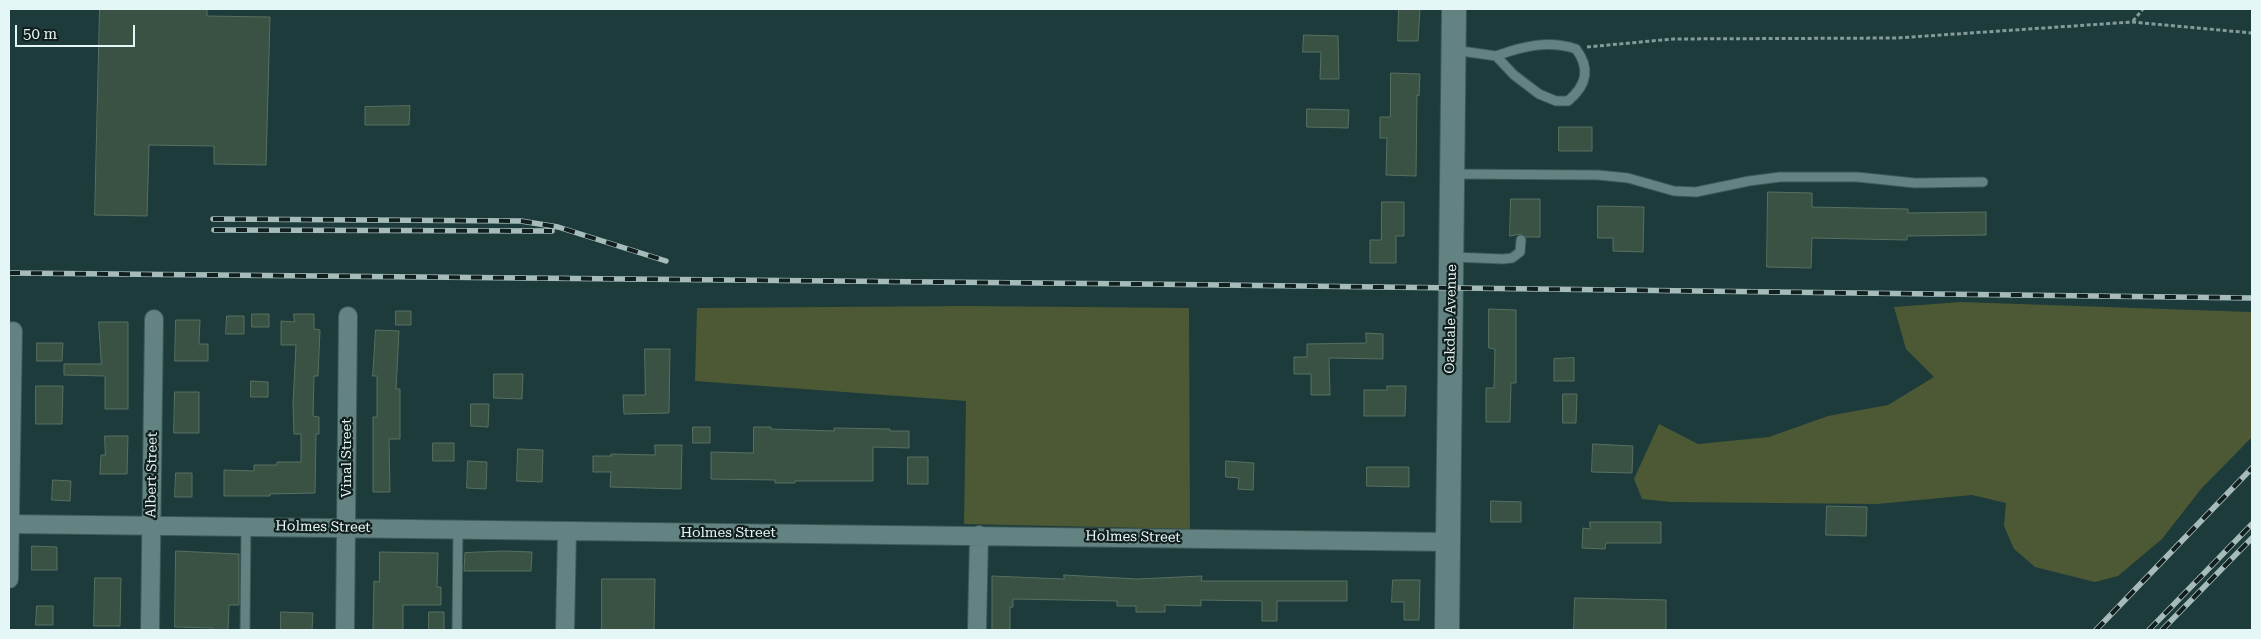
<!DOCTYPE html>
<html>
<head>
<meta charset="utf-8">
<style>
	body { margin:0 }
	#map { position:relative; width:2261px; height:639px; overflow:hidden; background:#1c3b3a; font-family:"Roboto Serif",serif }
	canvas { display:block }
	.frame { position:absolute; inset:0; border:10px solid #e4f6f5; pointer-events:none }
	.scale { position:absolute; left:15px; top:25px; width:120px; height:22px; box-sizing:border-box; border:2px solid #e4f6f5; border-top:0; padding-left:6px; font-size:15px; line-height:18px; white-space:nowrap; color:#e4f6f5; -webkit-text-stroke:4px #121f1f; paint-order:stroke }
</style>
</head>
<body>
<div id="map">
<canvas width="2261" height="639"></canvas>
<div class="frame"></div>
<div class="scale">50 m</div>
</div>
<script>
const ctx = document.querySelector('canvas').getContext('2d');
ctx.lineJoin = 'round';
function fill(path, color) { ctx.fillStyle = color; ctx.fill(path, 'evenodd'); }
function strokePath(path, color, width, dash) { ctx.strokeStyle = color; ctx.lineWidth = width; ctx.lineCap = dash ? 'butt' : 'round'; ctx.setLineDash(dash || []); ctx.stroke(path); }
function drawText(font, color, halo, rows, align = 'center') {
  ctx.font = font + ' "Roboto Serif",serif'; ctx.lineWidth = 4.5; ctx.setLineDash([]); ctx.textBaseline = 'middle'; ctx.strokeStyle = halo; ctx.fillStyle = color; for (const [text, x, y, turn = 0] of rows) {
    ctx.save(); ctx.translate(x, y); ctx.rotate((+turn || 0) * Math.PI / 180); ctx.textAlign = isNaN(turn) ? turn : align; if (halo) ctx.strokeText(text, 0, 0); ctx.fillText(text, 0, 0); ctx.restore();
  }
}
fill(new Path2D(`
	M1961,302L2252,312V437L2201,489L2162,539L2118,576L2095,582L2035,567L2014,549L2004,526L2006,503L1972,495L1877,504L1671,502L1642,499L1634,479L1659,424L1698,444L1769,437L1828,416L1888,405L1934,377L1906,349L1894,307Z
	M967,306L1189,308L1190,529L964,524L966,401L695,381L697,308Z`), '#4d5934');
const building = new Path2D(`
	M100,9H207V16L270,17L266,165L214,164V146L149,145L147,216L95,215Z
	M1399,9H1420L1418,41H1398Z
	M1304,35L1338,36L1339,79H1320L1321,52H1303Z
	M1391,73L1420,74L1419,96L1417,95L1416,176L1386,175L1387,138H1380V117H1390Z
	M410,106L409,125H365V107Z
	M1307,109L1349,110L1348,128L1307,127Z
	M1559,127H1592V151H1559Z
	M1768,192L1812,193V207L1908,209V213L1986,212V235L1907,236V240L1812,238L1811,268L1767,267Z
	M1511,199H1540V237H1526L1521,234L1510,236Z
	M1382,202H1404V236H1396V263H1370V240H1381Z
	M1598,206L1644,207L1643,252L1613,251V238H1598Z
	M1489,309L1516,310V383H1511L1510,422H1486V388H1494L1495,349L1489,348Z
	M396,311H411V325H396Z
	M252,314H269V327H252Z
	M294,314H314V329L320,330L318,376H314L313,416L319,417V434H316L315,493L270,494V496H224V470L254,471V465H277V462H301V434H294L293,404L296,345H281V321L294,322Z
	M227,316H244V334H226Z
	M176,320H200L199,344H208V361H175Z
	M99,322H128V409H105V376L64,375V364H101Z
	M376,330L399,331L396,389H400V439H389L390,492H373V417H377V376H373Z
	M1366,333L1383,334V359L1329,358L1330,395H1311V374H1294V357H1307V344L1366,343Z
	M37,343H63L62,361H37Z
	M645,349H670L669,413L624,414L623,395H645Z
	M1574,358V381H1554V359Z
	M494,374H523L522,399L494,398Z
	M251,381L268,382V397H251Z
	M36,386H63L62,424H36Z
	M1387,386H1406L1405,416H1364V390H1387Z
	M175,392H199V433H174Z
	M1563,394H1577L1576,423H1563Z
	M471,404H489L488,427L471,426Z
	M693,427H710V443H693Z
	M754,427H771V429L834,431V428L890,429V431H909V448L873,447V481H795V483H775V480L711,479V452L753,453Z
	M105,436H128L127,474H100L101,455H105Z
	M433,443H454V461H433Z
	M1593,444L1633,446L1632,473L1592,472Z
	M655,445H682L681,489L610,487L611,472H593V456H611V454L655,455Z
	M518,449L543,450L542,482L517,481Z
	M908,457H928V484H908Z
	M468,461L487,462L486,489L467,488Z
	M1226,461L1254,463L1253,490L1238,489L1239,478L1226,477Z
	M1367,467H1409V487L1367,486Z
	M176,473H192V497H175Z
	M53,480L71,481L70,501L52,500Z
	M1491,501L1521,502V522H1491Z
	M1827,506L1867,507L1866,536L1826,535Z
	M1590,522H1661V543H1606L1605,549L1582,548L1583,528L1590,529Z
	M32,546L57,547V570H32Z
	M176,551L239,554V605H229L228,630H212V628L175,627Z
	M504,551L532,552L531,571H464L465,553Z
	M380,552L438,553L437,587H441V605H403V630H373L374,581L379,582Z
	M1064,575L1137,579L1202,576L1201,581H1347V601H1277V621H1262V601L1201,600V606L1165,605V612H1136V606H1117V601L1013,599V607H1010V630H992V576L1064,579Z
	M95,578H121L120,626H94Z
	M602,579H655L654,630H602Z
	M1393,580H1420L1419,620H1404V602H1392Z
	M1575,598L1666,600V630H1574Z
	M37,606H53V625H36Z
	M281,612L313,613L312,630H281Z
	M429,612H444V630H429Z`);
fill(building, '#3a5244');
strokePath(building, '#587061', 1);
const lane = new Path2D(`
	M1454,50L1496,56L1514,75L1539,94L1556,101H1568C1586,86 1591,69 1576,49C1548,40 1523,46 1496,56
	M1453,174L1598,175L1628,178L1674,191L1696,192L1749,181L1780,177H1857L1915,183L1983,182
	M1452,257L1503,259L1512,258L1520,252L1521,240
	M245,630L246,527
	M457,630L458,529`);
const street = new Path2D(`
	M9,524L1448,542
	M9,579L13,331
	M150,630L154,319
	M345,630L348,316
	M565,630L567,531
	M977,630L979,535`);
const secondary = new Path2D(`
	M1447,630L1454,9`);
strokePath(lane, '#3d5958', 11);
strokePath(street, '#3d5958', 20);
strokePath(secondary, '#3d5958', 26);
strokePath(new Path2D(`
	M2133,21L2143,9
	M1587,47L1673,39L1897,38L2132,22L2252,33`), '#839b9a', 3, [4, 2.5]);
strokePath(lane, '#628381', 9);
strokePath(street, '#628381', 18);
strokePath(secondary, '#628381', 24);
const rail = new Path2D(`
	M213,219L521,221L558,227L666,261
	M214,230L552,231
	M9,273L1141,284L2252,298
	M2096,630L2252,468
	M2149,630L2252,524
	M2162,630L2252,538`);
strokePath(rail, '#a6bcbb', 5.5);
strokePath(rail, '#121f1f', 4, [11]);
drawText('14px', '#e4f6f5', '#121f1f', [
	["Oakdale Avenue",1451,319,-89],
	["Vinal Street",347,458,-90],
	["Albert Street",152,475,-89],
	["Holmes Street",323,527,1],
	["Holmes Street",728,533],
	["Holmes Street",1133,537,1]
]);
</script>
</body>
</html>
